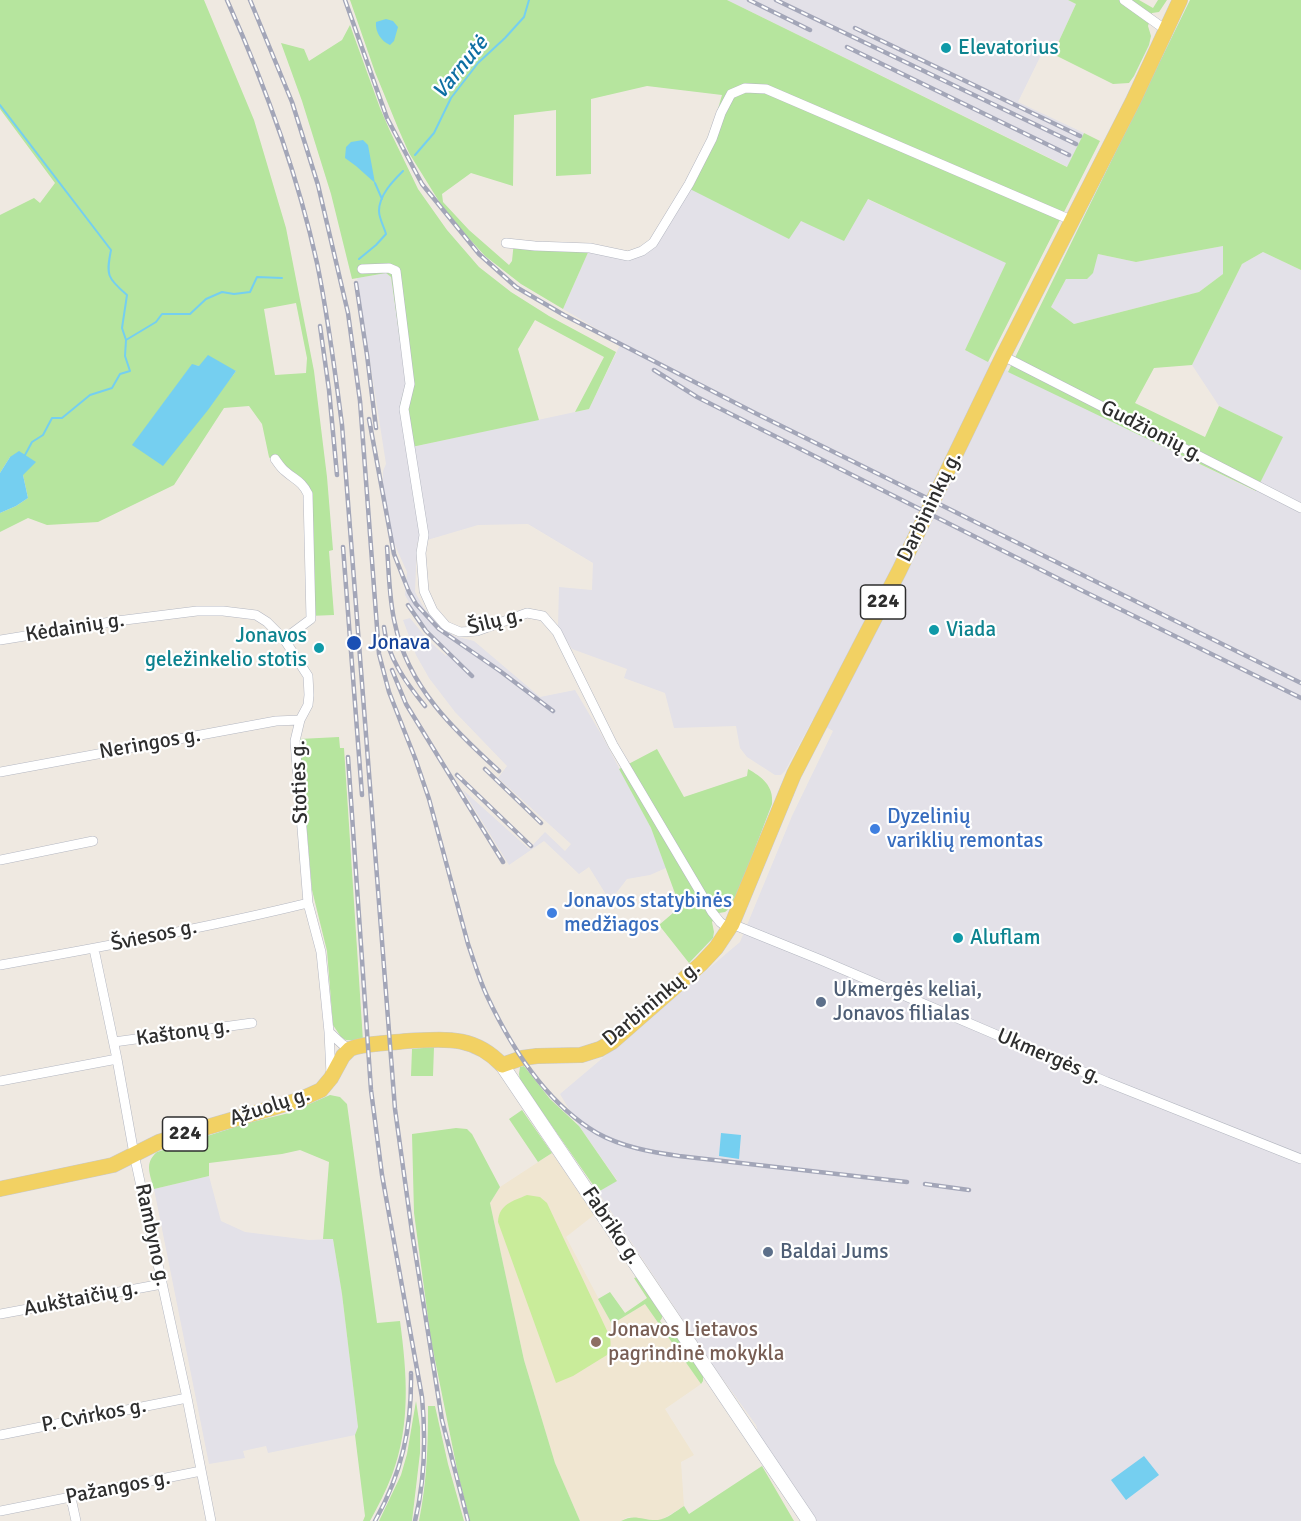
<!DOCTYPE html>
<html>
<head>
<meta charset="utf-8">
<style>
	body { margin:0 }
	canvas { display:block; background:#efe9e1 }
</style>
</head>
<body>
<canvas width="1301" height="1521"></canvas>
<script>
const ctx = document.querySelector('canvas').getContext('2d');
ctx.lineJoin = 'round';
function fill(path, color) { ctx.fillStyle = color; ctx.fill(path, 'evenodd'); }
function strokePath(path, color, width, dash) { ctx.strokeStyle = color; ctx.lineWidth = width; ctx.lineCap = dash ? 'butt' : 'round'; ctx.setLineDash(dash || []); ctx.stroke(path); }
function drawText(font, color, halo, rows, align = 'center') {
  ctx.font = font + ' Signika,sans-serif'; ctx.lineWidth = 4.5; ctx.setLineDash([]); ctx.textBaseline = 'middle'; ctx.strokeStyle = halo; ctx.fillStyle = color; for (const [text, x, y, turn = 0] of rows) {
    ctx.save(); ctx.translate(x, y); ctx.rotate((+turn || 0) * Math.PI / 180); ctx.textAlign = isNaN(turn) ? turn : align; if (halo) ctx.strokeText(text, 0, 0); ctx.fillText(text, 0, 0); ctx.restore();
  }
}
fill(new Path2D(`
	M727,0H1068L1076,4L1053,54L1042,53L1018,102L1084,133L1068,167Z
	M688,188L801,221L867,199L1007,263L965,350L1255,491L1282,437L1219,406L1192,365L1242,264L1263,252L1301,270V1521H816L760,1439L756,1425L717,1371L598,1192L617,1180L579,1126L560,1094L740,942L792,816L833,731L813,719L785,771L781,775H775L747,757L740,748L736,726L674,728L665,693L624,678L627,669L572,649L558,627L559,587L592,590L593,563L528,524L478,525L417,543L415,592L424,608L439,625L454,636L474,641L540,697L575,690L601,734L651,828L666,868L650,875L627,879L610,901L589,867L579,874L544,841L509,865L462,789L529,849L545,832L565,851L571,844L498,778L507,766L455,712L429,678L416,655L403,620L410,618L428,640L446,656L450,652L427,629L415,613L405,595L407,572L394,543L383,486V471L386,464L357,278L386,273L391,277L406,383L407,448L589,409L621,343L563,309L590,248L614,254L642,251Z
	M1223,246V274L1199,292L1074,324L1051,307L1066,279H1087L1098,254L1136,262Z
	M209,1176L221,1221L245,1232L309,1240L333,1239L342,1294L358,1427L355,1435L268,1453L266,1446L243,1451L245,1458L209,1464L154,1189Z`), '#e3e1e8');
fill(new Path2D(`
	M552,1153L594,1215L566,1237L612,1324L645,1304L701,1384L665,1409L694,1455L681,1462L684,1506L661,1520H652L628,1517L621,1521H580L555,1463L524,1360L490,1203L500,1187Z`), '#f0e6d1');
fill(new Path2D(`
	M0,0H204L254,120L286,228L314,371L327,477L333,550L329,551L334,615L309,616L305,499L298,482L278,470L269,457L262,424L249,406L224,408L174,485L98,522L47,525L28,518L0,532V513L16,506L28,498L23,475L10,457L0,473V215L34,198L40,203L55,183L0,109ZM296,303L307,358L306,373L275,375L264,309ZM192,365L236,371L194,426L133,445Z
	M350,0H727L1067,167L1084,133L1100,141L988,362L965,350L1006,263L868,199L844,241L801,221L789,239L688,188L713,126L722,95L647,86L591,99V174L556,176V110L514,115L513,186L471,173L442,194L443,202L469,230L509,265L512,261L514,241L590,248L563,309L521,284L485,256L466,235L440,203L409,153L398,128L375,72Z
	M1068,0H1139L1153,8L1158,0H1167L1159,12L1152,13L1148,26L1151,36L1149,45L1134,76L1129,83L1113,84L1053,54L1076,4Z
	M1190,0H1301V270L1263,252L1242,264L1192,365L1154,368L1135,403L1205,437L1219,406L1283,437L1256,491L1008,372ZM1223,246V274L1199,292L1074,324L1051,307L1066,279H1087L1093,273L1098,254L1136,262Z
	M350,25L380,108L390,131L418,189L447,230L479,267L511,292L549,316L616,352L589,409L575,412L604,357L535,320L518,349L539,420L407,448L400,405L406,382L391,277L386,273L352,279L331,194L302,101L281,43L304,49L309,61L342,40Z
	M339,737L340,748H344L363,1041L346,1040L341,1037L333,1025L327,951L312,890L299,739Z
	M657,749L684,797L747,776L748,769C762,777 774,786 772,804L738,893L730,908L725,912L719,913L712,922L714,932L713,938L689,963L659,925L680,907L651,828L619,769Z
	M434,1047L433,1076H411L412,1049Z
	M524,1066L550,1099L579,1126L617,1181L598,1192L520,1080L519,1074L520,1067Z
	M330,1095L340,1097L347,1104L377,1323L400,1321C407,1374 411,1424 392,1475C386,1491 378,1506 370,1521H363L365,1516L355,1435L358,1427L342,1294L333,1239H323L329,1162L300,1150L282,1154L209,1163V1176L154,1189C150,1174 144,1163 157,1152L248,1123L289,1113Z
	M522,1110L552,1153L538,1162L509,1119Z
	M456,1128L467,1129L472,1134L500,1187L490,1203L524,1360L555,1463L580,1521H470L458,1474L431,1340L414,1213L412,1134Z
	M637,1277L662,1315V1318L660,1321L664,1327H671L703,1376V1381L701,1384L645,1304L612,1324L598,1299L610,1292L625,1313L647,1298L634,1278Z
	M416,1401L420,1427V1453L412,1521H379L401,1475L407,1454Z
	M428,1406H435L448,1464L464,1521H419C427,1481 428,1447 428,1406Z
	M762,1466L794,1521H621C635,1513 643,1521 658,1520C667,1519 676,1511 684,1506L689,1514Z`), '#b6e59e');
fill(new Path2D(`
	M527,1195L540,1197L547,1203L610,1337C611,1344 611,1349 607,1355L573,1376L556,1383L498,1222C499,1204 513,1201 527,1195Z`), '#c9ec9a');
fill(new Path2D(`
	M386,19L393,21L398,27L394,41L390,45C381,41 375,32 376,22Z
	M363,140L368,145L375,183L356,166L345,158L346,147L351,142Z
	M208,355L236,371L208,410L163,466L132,445L192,364L199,366Z
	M19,451L36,462L23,475L28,498L16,506L0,513V473L10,457Z
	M721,1133L741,1135L739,1159L719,1156Z
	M1144,1456L1159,1475L1126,1500L1111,1480Z`), '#75cff0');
strokePath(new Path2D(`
	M0,105L111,250C106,275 107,278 127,295L122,328L126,340
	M415,155L434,133L451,98L478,63L505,38L524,17L529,0
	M375,183L382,199
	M359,259L376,245L386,234C384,227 379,218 379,211C379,195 393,181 403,171
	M25,455L32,442L43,435L52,418H62L90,395L112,388L120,374L130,371L125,356L126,340L156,322L162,314H190L206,299L222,292L234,294L250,292L257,277L282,278`), '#75cff0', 2);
const street = new Path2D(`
	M1124,0L1166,30
	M506,243L535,246L590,248L628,256L642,251L653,243L689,184L712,139L721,113L731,94L745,88L766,89L1071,220
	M362,269L389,268L396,271L410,384L404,409L424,535L421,553L424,591L433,611L446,626L460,632L477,631L527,613L543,616L557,632L613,745L712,912L720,922L729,929
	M1003,356L1301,508
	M275,459C278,463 281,468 285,471C295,480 302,481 308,494L311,619L284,639L308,676L309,695L308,705L300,720L295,741L308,903L321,952L329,1032L342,1044L350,1049
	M0,640L117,621L197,611H223L256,615L267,622L284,639
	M0,772L276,721L300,720
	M0,860L93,841
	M732,924L821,960L1107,1082L1301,1159
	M94,949L117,1059L134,1154L187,1398L211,1521
	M0,965C103,947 206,928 308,903
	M329,1032L331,1074
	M114,1042L252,1023
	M0,1081L117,1059
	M0,1314L162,1284
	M0,1435L187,1398
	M71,1498L76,1521
	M0,1511L201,1471`);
const secondary = new Path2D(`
	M502,1065L809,1521`);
const primary = new Path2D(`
	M0,1189L113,1165L159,1142L194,1131L299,1100L321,1090L331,1078L343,1056L350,1049L356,1047C373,1043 390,1043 407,1041C445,1039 474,1035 502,1065L522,1058L537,1056L581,1055L600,1049L612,1042L701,964L716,948L732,924L794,774L899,571L1003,356L1133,101L1180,0`);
strokePath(street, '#b4b7c1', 10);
strokePath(secondary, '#b4b7c1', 15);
strokePath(primary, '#c9c9c9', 16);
strokePath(street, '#fff', 9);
strokePath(secondary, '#fff', 14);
strokePath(primary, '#f2d163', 15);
const rail = new Path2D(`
	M227,0C265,85 297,172 317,263C328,316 335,371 342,425L395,1109L412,1232L442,1420L468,1521
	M250,0L292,102L318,185L348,313L360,401L379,654L389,692L415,758L429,799L468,944C474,961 479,979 487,996C511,1047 546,1103 597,1133C622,1147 651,1152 679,1156L907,1182
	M345,0L387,118L422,184L479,254L516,287L564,315L755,413L1301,683
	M749,0L810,30
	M776,0L1076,144
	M855,28L1080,136
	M847,47L1069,155
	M356,283L367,355L376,428
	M320,326L329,390L337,475
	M654,370L697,397L1081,590L1301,698
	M369,419L394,554L409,592L416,604L439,629L500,671L553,711
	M343,547L362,795
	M387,547C389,573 389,599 395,624C408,687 454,730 499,771
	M408,605L426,631L472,676
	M384,627C387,657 407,684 425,706
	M392,670L406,704L503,862
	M348,757L371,1090L382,1175L422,1397C426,1439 425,1480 415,1521
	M485,769L541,823
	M457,775L531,846
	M925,1184L969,1190
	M375,1521C402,1473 412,1427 411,1373`);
strokePath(rail, '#a3a6b8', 4.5);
strokePath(rail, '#fff', 2, [7]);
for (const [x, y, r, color] of [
	[946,48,6,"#0f9aa8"],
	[934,630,6,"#0f9aa8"],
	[354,643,8,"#1a4fb4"],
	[319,648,6,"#0f9aa8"],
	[875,829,6,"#3f7fe0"],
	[552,913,6,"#3f7fe0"],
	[958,938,6,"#0f9aa8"],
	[821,1002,6,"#5c6f8a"],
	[768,1252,6,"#5c6f8a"],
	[596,1342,6,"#8d6e63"]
]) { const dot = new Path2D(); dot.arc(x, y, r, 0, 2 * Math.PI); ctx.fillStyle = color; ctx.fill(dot); strokePath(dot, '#fff', 2); }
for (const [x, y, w] of [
	[883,602,45],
	[185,1134,45]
]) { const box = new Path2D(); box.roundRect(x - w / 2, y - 17, w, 34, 4.5); ctx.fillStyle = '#fff'; ctx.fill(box); strokePath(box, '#2e2e2e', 1.5); }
drawText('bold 20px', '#2e2e2e', null, [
	["224",883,602],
	["224",185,1134]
]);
drawText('21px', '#0d838f', '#fff', [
	["Elevatorius",958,48],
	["Viada",946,630],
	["Jonavos",307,636,"right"],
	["geležinkelio stotis",307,660,"right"],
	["Aluflam",970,938]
], 'left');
drawText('21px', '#2e2e2e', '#fff', [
	["Gudžionių g.",1152,432,27],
	["Darbininkų g.",930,507,-64],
	["Šilų g.",495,622,-14],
	["Kėdainių g.",75,628,-9],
	["Neringos g.",150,744,-10],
	["Stoties g.",300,782,-92],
	["Šviesos g.",154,936,-12],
	["Darbininkų g.",652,1004,-40],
	["Kaštonų g.",183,1033,-8],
	["Ukmergės g.",1049,1057,23],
	["Ąžuolų g.",270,1107,-18],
	["Fabriko g.",611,1226,56],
	["Rambyno g.",152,1235,78],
	["Aukštaičių g.",81,1299,-11],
	["P. Cvirkos g.",94,1416,-11],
	["Pažangos g.",118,1488,-11]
]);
drawText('21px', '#164399', '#fff', [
	["Jonava",368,643]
], 'left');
drawText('21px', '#366cbe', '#fff', [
	["Dyzelinių",887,817],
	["variklių remontas",887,841],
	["Jonavos statybinės",564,901],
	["medžiagos",564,925]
], 'left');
drawText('21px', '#4e5e75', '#fff', [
	["Ukmergės keliai,",833,990],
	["Jonavos filialas",833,1014],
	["Baldai Jums",780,1252]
], 'left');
drawText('21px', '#785e54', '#fff', [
	["Jonavos Lietavos",608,1330],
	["pagrindinė mokykla",608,1354]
], 'left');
drawText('italic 22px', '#0d6fa3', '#fff', [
	["Varnutė",461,68,-51]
]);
</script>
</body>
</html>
